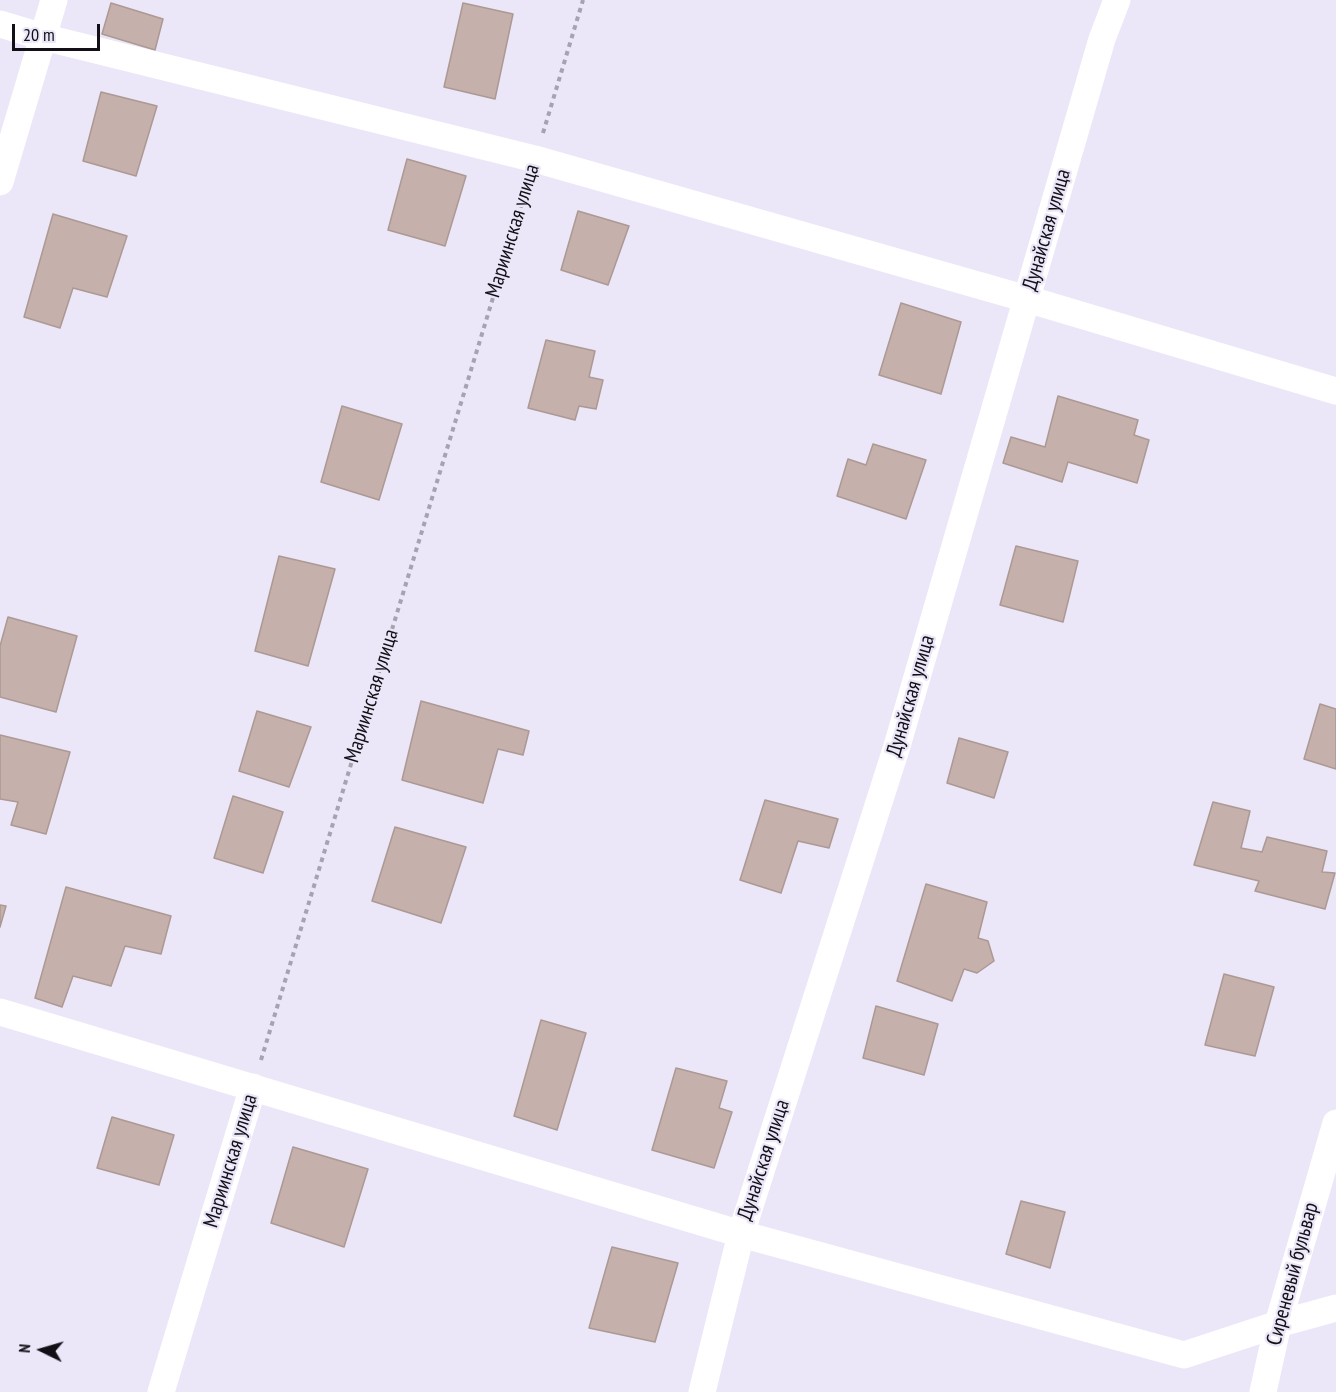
<!DOCTYPE html>
<html>
<head>
<meta charset="utf-8">
<style>
	body { margin:0 }
	#map { position:relative; width:1336px; height:1392px; overflow:hidden; background:#ebe6f8; font-family:"PT Sans Narrow",sans-serif }
	canvas { display:block }
	.north { position:absolute; left:12px; top:1320px; width:60px; height:60px; -webkit-text-stroke:4px #ebe6f8; paint-order:stroke; rotate:275deg; font-size:16px; font-weight:700; line-height:24px; text-align:center; color:#121016 }
	.north::after { content:''; display:block; margin:auto; width:21px; height:27px; background:#121016; clip-path:polygon(50% 0,100% 100%,50% 72%,0 100%) }
	.scale { position:absolute; left:12px; top:24px; width:88px; height:27px; box-sizing:border-box; border:3px solid #121016; border-top:0; padding-left:8px; font-size:18px; line-height:21px; white-space:nowrap; color:#121016; -webkit-text-stroke:4px #ebe6f8; paint-order:stroke }
</style>
</head>
<body>
<div id="map">
<canvas width="1336" height="1392"></canvas>
<div class="north">N</div>
<div class="scale">20 m</div>
</div>
<script>
const ctx = document.querySelector('canvas').getContext('2d');
ctx.lineJoin = 'round';
function fill(path, color) { ctx.fillStyle = color; ctx.fill(path, 'evenodd'); }
function strokePath(path, color, width, dash) { ctx.strokeStyle = color; ctx.lineWidth = width; ctx.lineCap = dash ? 'butt' : 'round'; ctx.setLineDash(dash || []); ctx.stroke(path); }
function drawText(font, color, halo, rows, align = 'center') {
  ctx.font = font + ' "PT Sans Narrow",sans-serif'; ctx.lineWidth = 4.5; ctx.setLineDash([]); ctx.textBaseline = 'middle'; ctx.strokeStyle = halo; ctx.fillStyle = color; for (const [text, x, y, turn = 0] of rows) {
    ctx.save(); ctx.translate(x, y); ctx.rotate((+turn || 0) * Math.PI / 180); ctx.textAlign = isNaN(turn) ? turn : align; if (halo) ctx.strokeText(text, 0, 0); ctx.fillText(text, 0, 0); ctx.restore();
  }
}
const building = new Path2D(`
	M111,3L163,19L155,50L102,34Z
	M463,3L513,14L495,99L444,87Z
	M101,92L157,106L136,176L83,161Z
	M407,159L466,176L445,246L388,230Z
	M578,211L629,226L608,285L561,270Z
	M53,214L127,236L107,297L73,288L60,328L24,317Z
	M901,303L961,322L941,394L879,375Z
	M546,340L595,351L589,377L603,380L596,409L579,406L575,420L528,408Z
	M1058,396L1138,420L1134,435L1149,440L1137,483L1068,462L1062,482L1003,463L1011,437L1045,447Z
	M342,406L402,424L379,500L321,482Z
	M873,444L926,460L906,519L837,496L848,459L866,465Z
	M1016,546L1078,561L1063,622L1000,605Z
	M279,556L335,569L308,666L255,651Z
	M8,617L77,636L56,712L0,697V646Z
	M421,701L529,731L523,755L498,749L483,803L402,780Z
	M1320,704L1336,709V769L1304,759Z
	M257,711L311,727L289,787L239,771Z
	M0,735L70,752L46,834L11,825L18,802L0,799Z
	M959,738L1008,752L994,798L947,783Z
	M233,796L283,812L263,873L214,858Z
	M765,800L838,819L829,848L798,841L781,893L740,880Z
	M1213,802L1250,811L1241,848L1262,852L1267,837L1327,851L1322,872L1335,873L1325,909L1255,891L1259,881L1194,865Z
	M395,827L466,847L441,923L372,901Z
	M926,884L987,902L978,938L988,941L994,961L977,973L964,969L952,1001L897,981Z
	M66,887L171,916L161,954L125,946L111,986L73,976L62,1007L35,998Z
	M0,905L6,906L0,927Z
	M1224,974L1274,987L1255,1056L1205,1045Z
	M876,1006L938,1024L924,1075L863,1058Z
	M541,1020L586,1033L557,1130L514,1116Z
	M676,1068L727,1081L719,1108L732,1112L714,1168L652,1150Z
	M112,1117L174,1135L159,1185L97,1168Z
	M293,1147L368,1169L344,1247L271,1223Z
	M1021,1201L1065,1212L1050,1268L1006,1254Z
	M612,1247L678,1263L655,1342L589,1328Z`);
fill(building, '#c5b0ab');
strokePath(building, '#ac9994', 1.5);
strokePath(new Path2D(`
	M543,133L583,0
	M261,1060L527,186`), '#a6a2b1', 4, [4.5, 4.5]);
strokePath(new Path2D(`
	M0,24L43,37L535,159L1027,299L1336,391
	M0,182L54,0
	M0,1012L741,1234L1184,1355L1278,1324L1336,1308
	M161,1392L253,1087
	M702,1392L741,1234L897,746L1102,39L1117,0
	M1263,1392L1278,1324L1336,1123`), '#fff', 27);
drawText('21px', '#121016', '#ebe6f8', [
	["Дунайская улица",1047,230,-74],
	["Мариинская улица",513,231,-73],
	["Мариинская улица",372,696,-73],
	["Дунайская улица",911,696,-74],
	["Дунайская улица",764,1160,-72],
	["Мариинская улица",231,1161,-73],
	["Сиреневый бульвар",1293,1274,-75]
]);
</script>
</body>
</html>
